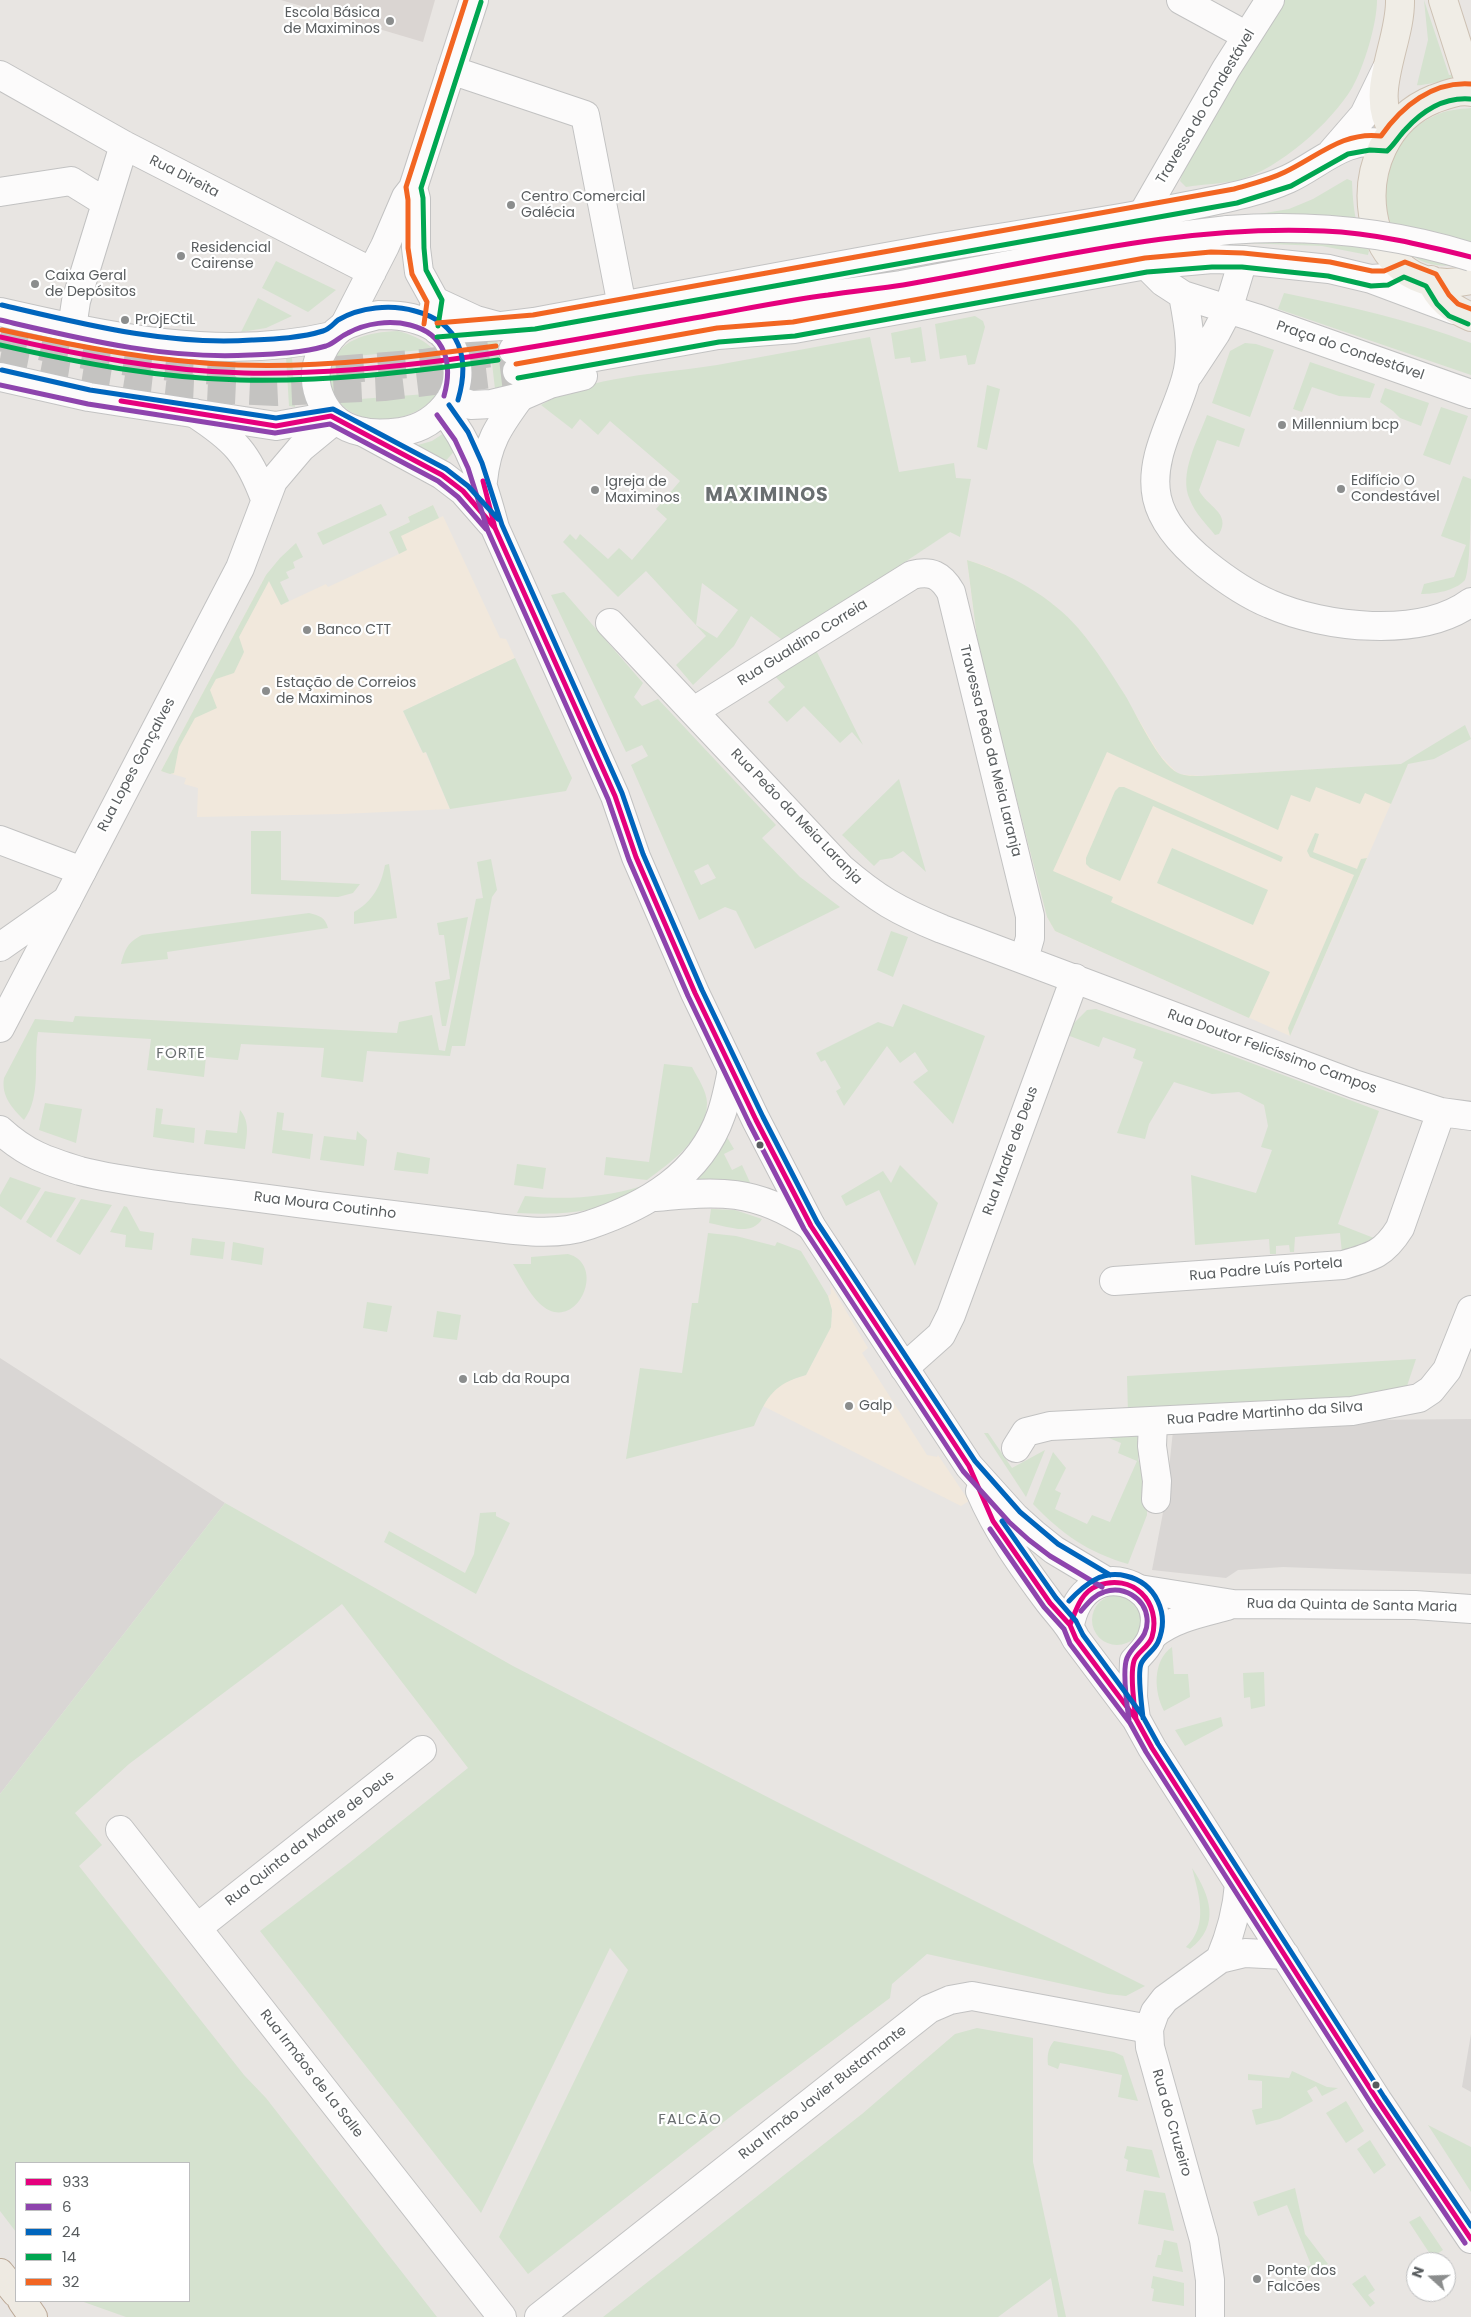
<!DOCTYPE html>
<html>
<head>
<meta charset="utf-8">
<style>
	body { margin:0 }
	#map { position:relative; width:1471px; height:2317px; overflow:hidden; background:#e8e5e2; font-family:Poppins,sans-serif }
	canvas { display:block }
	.legend { position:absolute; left:15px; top:2162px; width:175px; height:140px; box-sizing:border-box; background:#fff; border:1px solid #bdbebf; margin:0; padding:6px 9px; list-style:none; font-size:15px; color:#595d5f }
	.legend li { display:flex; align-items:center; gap:10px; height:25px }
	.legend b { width:25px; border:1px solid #bdbebf }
	.north { position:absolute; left:1406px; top:2252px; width:50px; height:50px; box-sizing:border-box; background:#fff; border:1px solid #bdbebf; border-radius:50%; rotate:290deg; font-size:14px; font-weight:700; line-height:20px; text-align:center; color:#595d5f }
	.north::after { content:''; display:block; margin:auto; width:18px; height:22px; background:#8b8d8d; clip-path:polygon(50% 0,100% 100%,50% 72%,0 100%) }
</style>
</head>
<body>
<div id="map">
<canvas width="1471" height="2317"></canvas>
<ul class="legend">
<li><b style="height:6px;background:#e5007d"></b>933</li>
<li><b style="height:6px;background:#8e44ad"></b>6</li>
<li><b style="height:6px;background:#0065bd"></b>24</li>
<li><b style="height:6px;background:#00a651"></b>14</li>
<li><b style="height:6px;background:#f26522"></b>32</li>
</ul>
<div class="north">N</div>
</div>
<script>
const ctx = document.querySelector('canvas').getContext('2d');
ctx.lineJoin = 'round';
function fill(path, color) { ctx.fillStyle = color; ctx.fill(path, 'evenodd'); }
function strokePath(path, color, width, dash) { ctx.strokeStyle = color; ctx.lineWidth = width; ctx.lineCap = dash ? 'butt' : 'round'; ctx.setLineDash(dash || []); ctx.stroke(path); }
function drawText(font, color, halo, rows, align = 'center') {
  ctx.font = font + ' Poppins,sans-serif'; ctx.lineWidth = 4.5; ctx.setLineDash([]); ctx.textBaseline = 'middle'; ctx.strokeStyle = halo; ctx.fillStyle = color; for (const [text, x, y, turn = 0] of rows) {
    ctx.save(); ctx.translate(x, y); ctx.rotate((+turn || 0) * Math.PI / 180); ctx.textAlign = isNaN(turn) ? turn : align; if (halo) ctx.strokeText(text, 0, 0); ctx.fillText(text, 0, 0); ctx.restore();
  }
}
fill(new Path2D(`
	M433,505L439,518L443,516L500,638L506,639L515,658L403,711L422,752L425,751L450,809L341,814L197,817L198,788L184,784L186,778L161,771L266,575L281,605L326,584L328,587L399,554L389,532L410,522L408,517Z
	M967,560L989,567L1025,586L1055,606L1079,629L1124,695L1160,755L1178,774L1201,776L1408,764L1290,1036L1055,931L1047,917L979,653Z
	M830,1284L868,1348L862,1353L927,1455L937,1457L938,1455L969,1501L961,1506L763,1406L772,1392L787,1381L806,1375L831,1327L832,1310L828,1296L831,1294Z`), '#f1e8dc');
fill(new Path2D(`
	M0,1358L225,1503L0,1794Z
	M1471,1419V1574L1283,1567L1238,1570L1226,1578L1152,1570L1166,1497L1173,1431L1358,1420Z
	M1471,2034V2092L1462,2087Z`), '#d9d6d4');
fill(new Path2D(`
	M281,0H435L423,42Z`), '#dad5d2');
fill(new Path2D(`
	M1278,0H1377C1377,24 1364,67 1352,88C1331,123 1279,169 1239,180C1222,184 1203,184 1186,187L1180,181L1182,174Z
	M1424,0L1449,75L1471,71V75C1461,76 1421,87 1417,85L1428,40Z
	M1471,108V261C1376,293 1356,151 1434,116C1446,110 1458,109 1471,108Z
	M1347,179L1352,181C1353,207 1355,229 1369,251L1368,255L1322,246L1243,243L1241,217L1289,209L1313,199Z
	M276,261L336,290L308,312L262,288Z
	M1284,293C1348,306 1410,320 1471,343V375L1278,309Z
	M258,298L292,316L266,328L241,332Z
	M975,316L983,321L985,327L975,364L968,365L966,355L940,359L935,324Z
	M921,327L926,361L911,363L910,357L895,359L891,333Z
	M398,331C421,337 447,350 441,379C440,386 437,395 432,400C411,422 364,428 341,404C333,396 329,385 330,373C334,339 369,332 398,331ZM422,350L426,394L347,400L344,357Z
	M870,337L899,472L954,463L956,478L971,479L960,537L950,532L785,642L751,616L734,646L693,685L676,665L706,636L646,571L618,597L563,542L570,534L576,540L580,534L608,559L619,548L632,560L667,519L656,509L680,481L610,421L598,435L580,419L572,429L541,405C588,375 663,374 717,365C768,356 819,346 870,337ZM702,583L738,610L717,638L696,625Z
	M485,338L497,339L506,385L495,389L492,363Z
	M1245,343L1256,344L1274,350L1250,417L1212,403L1230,351Z
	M292,356L295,407L289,406L286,357Z
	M1310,362L1375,384L1370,398L1339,396L1312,387L1302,412L1293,409Z
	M987,385L1000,389L987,450L977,447Z
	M1385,388L1429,403L1421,426L1400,418L1393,411L1380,402Z
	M1441,407L1468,416L1450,465L1423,455Z
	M1207,415L1245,429L1239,447L1217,440L1199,490C1206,506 1232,513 1219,534L1215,535C1206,524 1195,513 1190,500C1178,474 1198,440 1207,415Z
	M453,427L458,447L443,464L407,448L432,441Z
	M1463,476L1471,479C1471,499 1471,567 1465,580C1455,591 1435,594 1421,594L1424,584L1454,577L1466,545L1441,536Z
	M381,504L387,515L323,545L317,533Z
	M433,505L439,518L401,536L407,550L399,554L389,532L410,522L408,517Z
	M296,543L303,557L293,562L295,568L286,572L289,578L280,582L289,601L281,605L269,581L239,637L244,652L234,673L216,679L210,690L217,708L195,718L179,747L174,773L170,774L161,771L266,575L280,558Z
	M967,560C1008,573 1051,596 1079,629C1096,649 1111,673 1125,695C1137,715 1158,763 1178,773C1184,776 1194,776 1201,776L1401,764L1465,725L1471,739L1434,759L1408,764L1391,804L1365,793L1360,804L1316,787L1310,802L1291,795L1278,830L1107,752L1053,871L1113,897L1111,902L1270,972L1249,1018L1055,931L1047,917L979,653Z
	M564,592L643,683L634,697L642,706L658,699L776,825L762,838L800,877L840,907L755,949L736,911L725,907L699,920L631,765L648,756L642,745L626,752L551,595ZM708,864L716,878L701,885L694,871Z
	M815,648L863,745L852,732L840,743L804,706L787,722L768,702L785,687L773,674Z
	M515,658L572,778L566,791L450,809L426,752L423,753L403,711Z
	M899,779L926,872L903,851L892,858L880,860L874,866L842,835Z
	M1119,787H1124L1283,857L1281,862L1153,806L1120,881L1090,868L1086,864V858L1115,791Z
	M251,831H281V880L360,884L353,893L338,897L251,894Z
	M1315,833L1319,834L1313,852L1357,869L1361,859L1367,858L1290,1036L1288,1028L1354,875L1310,857L1307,851Z
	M1172,848L1268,890L1253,925L1157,883Z
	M491,859L497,890L492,897L465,1046H452L450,1056L367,1051L363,1082L321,1077L324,1048L241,1044L238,1060L206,1057L204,1077L147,1070L151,1039L38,1032C33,1060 42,1096 24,1120C12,1108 1,1096 4,1078L35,1019L73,1022L75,1016L397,1033L399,1022L432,1015L439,1050L445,1051L476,899L483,898L477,862Z
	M389,864L397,918L354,924V912C373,901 381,886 385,865Z
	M309,913C320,916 325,917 328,928L167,952L168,959L121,964C125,949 128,942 142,935Z
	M468,917L446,1026H442L435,982L450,979L444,935H439L437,923Z
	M891,931L908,937L893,977L877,970Z
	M903,1004L985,1036L953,1124L913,1082L928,1071L915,1052L900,1063L887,1046L844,1106L836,1091L841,1088L825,1060L821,1062L816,1053L878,1022L893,1027Z
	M1096,1009L1198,1043L1379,1111L1338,1224L1379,1240L1342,1253L1340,1233L1295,1237L1294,1252H1290L1289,1245L1276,1246V1254H1270L1269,1239L1195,1245L1191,1175L1256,1193L1272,1150L1261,1147L1268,1126L1264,1105L1239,1092L1212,1094L1174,1082L1149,1124L1145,1139L1117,1133L1143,1062L1133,1058L1136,1049L1103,1037L1099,1047L1067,1035L1073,1024L1087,1010Z
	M664,1064L692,1067C697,1077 707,1091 707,1103C707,1137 671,1162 647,1180L604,1175L606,1157L649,1162Z
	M45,1103L82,1109L76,1143L39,1130Z
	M156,1108L163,1109L161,1124L195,1128L194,1143L153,1137Z
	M240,1110C250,1122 247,1134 245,1149L204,1144L206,1130L237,1133Z
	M277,1112L284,1113L282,1130L313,1134L310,1159L272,1153Z
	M357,1131L367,1140L364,1166L320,1160L324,1136L356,1140Z
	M724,1132L734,1149L724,1154L732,1170L742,1165L753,1189L698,1184L693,1177Z
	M397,1152L430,1158L428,1174L394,1170Z
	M517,1164L546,1168L543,1189L514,1185Z
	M900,1165L938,1203L915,1266L879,1190L846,1206L841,1196L883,1171L891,1183Z
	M10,1177L41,1188L21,1220L0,1206V1195Z
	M642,1186C601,1214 565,1215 517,1213L525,1196C566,1200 602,1198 642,1186Z
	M45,1191L76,1198L51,1238L26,1222Z
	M81,1199L112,1205L80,1255L56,1241Z
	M124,1206L127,1207L140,1231L154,1233L152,1250L125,1247L126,1235L110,1232Z
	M711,1209L735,1210L762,1219C751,1237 727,1226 709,1223Z
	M708,1233L736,1236L775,1246L777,1242L801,1251L828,1296L832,1310L831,1327L806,1375C774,1384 767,1396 754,1426L626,1459L640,1368L682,1373L692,1303H698Z
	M192,1238L225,1242L223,1259L190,1255Z
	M233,1242L264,1248L262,1265L231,1260Z
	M568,1254C609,1265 575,1338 539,1303C529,1293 521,1277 513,1264H531V1257Z
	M367,1302L392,1306L387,1332L363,1328Z
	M437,1311L461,1315L457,1340L433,1337Z
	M1416,1359L1407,1386L1394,1394L1381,1397L1128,1414L1127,1376Z
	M984,1433H988L1012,1468L1045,1450L1026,1497Z
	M1145,1433L1138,1459L1147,1484V1515L1128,1564C1087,1552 1062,1534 1033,1504L1053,1452L1066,1468L1055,1490L1061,1493L1055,1509L1087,1524L1092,1515L1110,1522L1137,1461L1118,1453L1121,1443L1099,1434Z
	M225,1503L513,1666L781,1804L1145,1986L1126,1996L1108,1994L927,1954L892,1984L890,1998L739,2110L528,2274L499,2237L628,1970L610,1948L481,2213L260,1931L349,1863L468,1768L342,1604L129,1764L75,1813L102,1845L79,1866L244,2075L266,2098L437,2317H126L81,2301H189V2163H16V2232L0,2211V1794Z
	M496,1512V1516L510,1523L476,1594L384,1542L389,1531L465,1573L474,1554L480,1513Z
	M1092 1620a25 25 0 1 1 50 0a25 25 0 1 1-50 0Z
	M1172,1647L1174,1674H1188L1190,1697L1164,1711C1154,1692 1152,1661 1172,1647Z
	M1264,1672L1265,1706L1251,1709L1250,1697L1244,1698L1243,1673Z
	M1221,1717L1223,1726L1185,1746L1175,1730Z
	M1192,1868C1210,1895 1221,1925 1190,1949L1186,1947C1209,1925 1199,1895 1192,1868Z
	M977,2028L1033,2038V2162L1066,2317H1058L1051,2278L998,2317H603L862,2114L955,2034Z
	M1054,2041L1114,2052L1123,2056L1138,2101L1118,2097L1122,2075L1060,2063L1058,2069L1048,2065C1047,2056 1048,2048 1054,2041Z
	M1292,2071L1327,2087L1338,2088L1322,2096L1316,2086L1307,2091L1313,2101L1280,2119L1256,2125L1252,2110L1262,2108V2081L1248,2080V2074L1289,2078Z
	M1346,2101L1364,2131L1346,2143L1326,2113Z
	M1428,2125L1471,2147V2192Z
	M1370,2140L1386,2165L1374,2174L1357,2149Z
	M1127,2146L1152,2150L1160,2178L1126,2171L1128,2160L1124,2158Z
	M1295,2188L1305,2234L1328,2264L1303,2274L1300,2269L1311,2265L1287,2205L1258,2216L1253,2202Z
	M1144,2190L1165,2193L1174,2231L1138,2224Z
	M1420,2216L1443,2250L1432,2257L1409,2222Z
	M1164,2240L1177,2243L1183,2272L1155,2267L1158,2255H1161Z
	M1365,2275L1375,2290L1368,2295L1375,2303L1370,2307L1352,2284Z
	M1153,2276L1184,2283V2306L1152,2301L1154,2289L1151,2288Z`), '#d5e2cf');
strokePath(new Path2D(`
	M0,337C78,356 156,368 236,372
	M0,359L62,371L125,381L188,388L276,392L384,387L517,371
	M336,370L423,363L513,350`), '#c4c3c1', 28, [28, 14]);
const minor = new Path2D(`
	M1181,0L1247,36
	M451,70L585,115L622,306
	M0,75L124,145L372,272
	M413,188L416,199V248L419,272L435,301L431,325
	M0,192L71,181L105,202
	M1142,215L1226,69L1270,0
	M1146,265L1163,282L1183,295L1256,318L1471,394
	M1183,295C1188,322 1194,351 1186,378C1176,416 1148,457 1157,498C1163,525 1185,547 1206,564C1226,580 1246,594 1270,604C1324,628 1421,639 1471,602
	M435,301L476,320L498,326
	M344,326L385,246L406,197L413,188L474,0
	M72,328L76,301L124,145
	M1189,374L1216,333L1228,310L1243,260
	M610,623L841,868C877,899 898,911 942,929L1354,1084L1441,1112L1471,1116
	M694,711L912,575C931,570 941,575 951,592L1030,916V938L1024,959
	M0,840L82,871
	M0,1028L67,900
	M0,1130C26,1154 47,1161 80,1171C115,1180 152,1184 187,1189C231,1194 276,1200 320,1206C371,1212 422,1219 473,1225C510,1229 552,1238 589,1225C646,1206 700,1175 721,1115C726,1101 729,1085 732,1070
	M655,1197C719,1191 755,1188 811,1226
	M1114,1281L1343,1265C1372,1257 1384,1254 1400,1228L1441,1112
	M904,1368L941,1335L951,1315L1075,978
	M1153,1422L1152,1446L1157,1481L1156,1499
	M1016,1448L1026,1432L1050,1426L1352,1411L1419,1398L1431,1390L1447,1370L1471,1310
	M1139,1589L1233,1604L1415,1605L1471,1609
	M1153,1635C1174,1618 1201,1613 1227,1606
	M120,1830L502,2317
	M197,1928L422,1750
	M539,2317L929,2009L950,2000L972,1996L1149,2029`);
const tertiary = new Path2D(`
	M443,410C471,443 484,486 495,528L615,796L636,857L695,993L756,1120L811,1226L969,1466L1015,1517L1034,1534L1054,1550L1106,1581
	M194,413C234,439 248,453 265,499
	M363,432L442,475L463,491L491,523
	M483,481C487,443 498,427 520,397
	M0,947L67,900L240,568L273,481L301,448L335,420
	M980,1491C997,1531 1023,1567 1049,1602C1059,1615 1069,1624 1076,1639L1136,1719L1152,1748L1378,2101L1471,2239
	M1070,1625C1084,1551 1172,1582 1152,1636C1149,1646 1141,1653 1134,1661L1133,1697L1136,1719
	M1220,1959C1231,1933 1237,1911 1239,1884
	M1210,2317V2280L1204,2240L1150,2047L1149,2029L1155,2012L1165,1999L1220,1959L1245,1953L1285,1955`);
const secondary = new Path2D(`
	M1332,152L1364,115L1386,70
	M1371,279L1454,310
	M0,312C110,337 220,362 332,336
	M378,315C396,315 413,316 430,325C457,338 465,376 450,400C438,418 421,429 400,432C386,434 373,435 359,431C325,424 306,384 321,354C326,343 332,334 342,327C353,321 366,318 378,315Z
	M437,330L502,326L534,322C672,297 810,270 948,246C1033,232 1119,220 1203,203C1232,197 1261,191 1288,179C1319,165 1347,134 1384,144
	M513,350L817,297L901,285L1138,241L1228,230
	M517,371L718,335L794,329L1146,265L1212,259L1243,260L1329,269L1371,279L1386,278L1404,269
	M0,377L89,397L276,426L331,416
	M451,398L471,405L491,404L520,397L550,384L583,376`);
const primary = new Path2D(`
	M1443,0L1466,72
	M1471,92C1459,89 1445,95 1434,99C1337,138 1356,307 1471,280
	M1393,130C1368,94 1401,42 1400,0
	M1431,280C1438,300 1453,309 1471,317`);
const trunk = new Path2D(`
	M0,2273L16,2293
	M22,2301L33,2317`);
strokePath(minor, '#c2c2c2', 30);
strokePath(tertiary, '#c2c2c2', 30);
strokePath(secondary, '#c3c3c3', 30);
strokePath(primary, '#cdc1b3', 30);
strokePath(trunk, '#baa795', 30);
strokePath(minor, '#fcfbfb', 28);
strokePath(tertiary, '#fcfbfb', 28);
strokePath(secondary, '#fcfbfb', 28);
strokePath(primary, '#f0ede6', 28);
strokePath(trunk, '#eeeae2', 28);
const secondaryBridge = new Path2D(`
	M1228,230C1310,224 1392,232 1471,257`);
strokePath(secondaryBridge, '#c3c3c3', 30, []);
strokePath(secondaryBridge, '#fcfbfb', 28);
strokePath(new Path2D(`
	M0,337C80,355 161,371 244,373C401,376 556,343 711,315C750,308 789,300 828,295C853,291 878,289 903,285C1043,261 1180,224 1324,231C1374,233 1423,245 1471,257
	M121,401L276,426L331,416L442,475L463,491L495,528
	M483,481L495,528L615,796L636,857L695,993L756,1120L811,1226L969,1466L993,1521L1050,1603L1070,1625L1076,1639L1136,1719L1152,1748L1378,2101L1471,2239
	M1070,1625C1076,1610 1081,1592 1097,1586C1132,1572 1162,1602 1152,1637C1149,1647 1137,1652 1134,1661C1130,1673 1134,1706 1136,1719`), '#e5007d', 5);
strokePath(new Path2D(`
	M0,320C82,339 166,360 250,355C275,354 302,353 326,346C335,343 339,337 348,333C366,323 390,320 410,325C446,334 453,364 444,396
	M0,385L88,404L275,433L330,424L438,481L458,497L486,529
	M437,415L455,440L468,468L488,531L608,799L629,860L688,996L749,1123L804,1229L963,1471L1009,1522L1029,1540L1050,1556L1102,1587
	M990,1529L1044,1607L1064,1629L1070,1644L1130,1723L1146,1752L1372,2105L1465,2243
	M1081,1611C1088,1603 1094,1595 1104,1592C1123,1585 1145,1598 1147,1618C1149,1639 1133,1643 1127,1658C1122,1670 1127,1706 1129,1720`), '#8e44ad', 5);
strokePath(new Path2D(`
	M2,305C83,324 168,346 252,340C275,339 301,338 323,331C330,329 333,324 338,320C360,307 391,304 415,311C461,323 470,359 458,400
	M2,370L90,390L276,418L333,409L446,469L468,486L498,519
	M449,405L468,432L482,463L502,525L622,793L643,854L702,990L763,1117L817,1222L975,1461L1020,1512L1058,1544L1110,1575
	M1002,1521L1056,1598L1076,1621L1083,1635L1142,1715L1158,1744L1384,2097L1471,2226
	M1069,1601C1085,1584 1102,1570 1126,1576C1156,1583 1170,1614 1158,1642C1154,1651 1144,1656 1141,1664C1137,1674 1142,1707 1143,1718`), '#0065bd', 5);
strokePath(new Path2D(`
	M438,326L442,300L426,270L424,248L423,198L421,188L481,2
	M437,337L535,329L1237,203L1291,186L1348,154L1370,150L1387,151C1394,145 1399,136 1405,130C1423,110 1444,97 1470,99
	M0,345C79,363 159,378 240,380C327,382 412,372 498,360
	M518,378L719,342L795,336L1147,272L1212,267H1242L1328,276L1371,286L1388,285L1404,277L1426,286L1437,304L1449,316L1468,324`), '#00a651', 5);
strokePath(new Path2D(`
	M437,323L533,315L1234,189C1251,184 1269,180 1285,172C1317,157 1343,131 1381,136C1402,106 1433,81 1471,84
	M424,324L427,302L412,274L408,248V200L406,187L466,0
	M2,330C80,347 158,362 238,365C325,368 411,357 496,346
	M516,364L717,328L793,322L1145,258L1211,252L1243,253L1330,262L1372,271H1384L1405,262L1436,274L1449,295L1458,304L1471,309`), '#f26522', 5);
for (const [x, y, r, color] of [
	[390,21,5,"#8b8d8d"],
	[511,205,5,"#8b8d8d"],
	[181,256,5,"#8b8d8d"],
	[35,284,5,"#8b8d8d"],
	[125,320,5,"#8b8d8d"],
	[1282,425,5,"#8b8d8d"],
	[1341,489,5,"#8b8d8d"],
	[595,490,5,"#8b8d8d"],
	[307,630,5,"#8b8d8d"],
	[266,691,5,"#8b8d8d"],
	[760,1145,4.5,"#595d5f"],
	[463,1379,5,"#8b8d8d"],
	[849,1406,5,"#8b8d8d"],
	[1376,2085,4.5,"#595d5f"],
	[1257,2279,5,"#8b8d8d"]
]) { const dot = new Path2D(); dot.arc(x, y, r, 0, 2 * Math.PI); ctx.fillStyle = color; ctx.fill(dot); strokePath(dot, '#fff', 2); }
drawText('14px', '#595d5f', '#fff', [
	["Escola Básica",380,13,"right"],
	["de Maximinos",380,29,"right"],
	["Centro Comercial",521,197],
	["Galécia",521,213],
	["Residencial",191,248],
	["Cairense",191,264],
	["Caixa Geral",45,276],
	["de Depósitos",45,292],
	["PrOjECtiL",135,320],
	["Millennium bcp",1292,425],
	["Edifício O",1351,481],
	["Condestável",1351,497],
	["Igreja de",605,482],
	["Maximinos",605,498],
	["Banco CTT",317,630],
	["Estação de Correios",276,683],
	["de Maximinos",276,699],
	["Lab da Roupa",473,1379],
	["Galp",859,1406],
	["Ponte dos",1267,2271],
	["Falcões",1267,2287]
], 'left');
drawText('14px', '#595d5f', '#fff', [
	["Travessa do Condestável",1206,107,-59],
	["Rua Direita",184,177,27],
	["Praça do Condestável",1350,351,19],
	["Rua Gualdino Correia",803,643,-32],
	["Travessa Peão da Meia Laranja",990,751,76],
	["Rua Lopes Gonçalves",137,765,-62],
	["Rua Peão da Meia Laranja",796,817,46],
	["Rua Doutor Felicíssimo Campos",1272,1052,20],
	["Rua Madre de Deus",1011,1151,-70],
	["Rua Moura Coutinho",325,1206,7],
	["Rua Padre Luís Portela",1266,1270,-5],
	["Rua Padre Martinho da Silva",1265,1414,-4],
	["Rua da Quinta de Santa Maria",1352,1606,1],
	["Rua Quinta da Madre de Deus",310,1839,-38],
	["Rua Irmãos de La Salle",311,2074,52],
	["Rua Irmão Javier Bustamante",823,2093,-38],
	["Rua do Cruzeiro",1171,2123,74]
]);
ctx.letterSpacing = '1px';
drawText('15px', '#6a6f71', '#fff', [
	["FORTE",181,1054],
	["FALCÃO",690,2120]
]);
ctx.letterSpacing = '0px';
ctx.letterSpacing = '1px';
drawText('bold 19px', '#6a6f71', '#fff', [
	["MAXIMINOS",767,496]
]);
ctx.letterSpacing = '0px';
</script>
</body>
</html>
